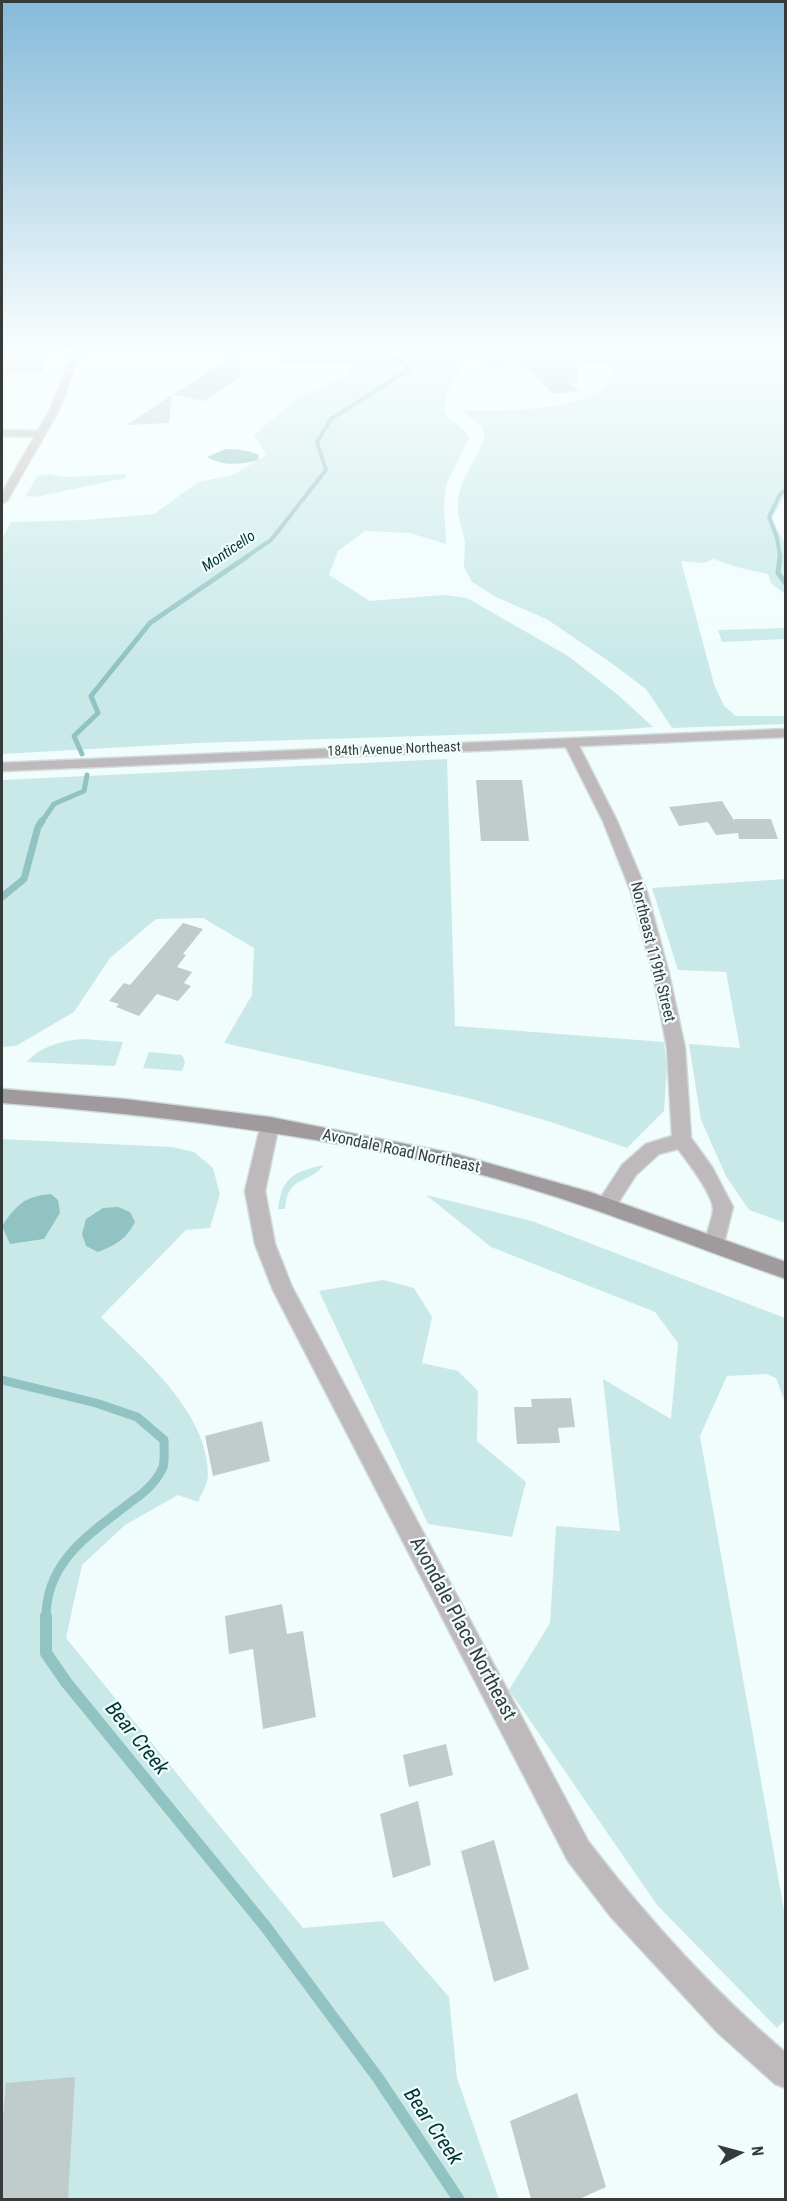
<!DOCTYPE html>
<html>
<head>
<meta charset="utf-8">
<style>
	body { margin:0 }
	#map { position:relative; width:787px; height:2201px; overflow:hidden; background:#f1fdfd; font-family:"Roboto Condensed",sans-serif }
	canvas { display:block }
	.frame { position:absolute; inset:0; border:3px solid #363b3a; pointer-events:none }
	.north { position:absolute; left:709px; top:2123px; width:60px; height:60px; -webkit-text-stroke:4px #f1fdfd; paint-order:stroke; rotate:84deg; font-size:16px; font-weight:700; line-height:24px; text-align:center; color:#363b3a }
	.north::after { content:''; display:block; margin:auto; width:21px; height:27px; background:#363b3a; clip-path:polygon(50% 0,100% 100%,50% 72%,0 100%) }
</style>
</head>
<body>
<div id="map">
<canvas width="787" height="2201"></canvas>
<div class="frame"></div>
<div class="north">N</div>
</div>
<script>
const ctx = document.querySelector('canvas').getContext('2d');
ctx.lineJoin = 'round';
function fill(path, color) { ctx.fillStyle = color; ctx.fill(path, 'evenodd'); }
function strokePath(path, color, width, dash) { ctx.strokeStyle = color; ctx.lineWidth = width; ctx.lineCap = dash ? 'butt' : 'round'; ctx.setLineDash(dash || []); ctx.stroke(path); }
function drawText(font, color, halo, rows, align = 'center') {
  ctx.font = font + ' "Roboto Condensed",sans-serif'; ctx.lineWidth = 4.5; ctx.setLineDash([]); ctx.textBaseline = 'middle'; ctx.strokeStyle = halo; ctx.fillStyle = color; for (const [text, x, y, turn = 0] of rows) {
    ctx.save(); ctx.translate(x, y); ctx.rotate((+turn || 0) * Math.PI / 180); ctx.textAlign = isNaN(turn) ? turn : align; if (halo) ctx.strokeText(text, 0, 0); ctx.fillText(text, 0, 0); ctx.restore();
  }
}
fill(new Path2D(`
	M280,352H468L472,355L580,352H785V496L772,518L785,545V594L771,583L768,574L736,567L714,559L704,563L681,561L714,684L724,706L736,716H785V724L672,728L646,689L607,660L548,620L494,596L472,582L464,567L465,542L458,513V500L461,485L485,438L481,426L462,411C503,410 563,412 599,391C607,386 611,377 612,368L600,365L484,368L477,360H465C458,374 435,404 449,418C457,425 464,428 469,438L447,483L444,503L446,544L410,533L365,531L338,551L329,575L370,601L444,595L467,598L568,656L617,694L653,727L615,730L198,743L2,754V539L11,522L85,520L154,514L198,482L233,475L266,455L254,435L295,400L343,377L353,364L281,366Z
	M48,474L66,477L125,474L126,478L35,497L26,496L37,476Z
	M785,628V639L722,642L718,630Z
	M447,759L455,1026L664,1042L667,1068L664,1111L627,1148L551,1122L468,1098L224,1043L252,995L254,948L203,918L156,919L110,958L74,1012L16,1046L2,1047V780Z
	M785,879H786L785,1223L749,1210L726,1176L701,1120L689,1044L740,1048L726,972L678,970L652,888Z
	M84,1039L123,1042L115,1066L27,1062C40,1046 65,1040 84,1039Z
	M149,1052L182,1055L185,1062L182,1071L143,1068Z
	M2,1139L172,1147L194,1152L213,1168L220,1194L210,1228L186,1230L101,1317C142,1358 209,1412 208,1476C207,1484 201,1495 198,1502L178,1495L125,1525L82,1565L66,1638L303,1928L383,1921L449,1997L457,2078L499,2199H2Z
	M324,1165C307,1186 288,1174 285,1209H278C282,1176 294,1172 324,1165Z
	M426,1195L532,1221L785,1318V1402L776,1378L766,1374L727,1376L700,1436L785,1916V2020L777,2028L657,1905L509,1690L550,1623L556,1526L620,1531L603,1379L671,1419L678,1343L655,1312L491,1247Z
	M383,1280L414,1288L432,1317L422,1363L458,1371L478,1391L477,1441L526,1482L512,1537L428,1524L319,1291Z`), '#c9e9e8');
fill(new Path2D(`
	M226,449C238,449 248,450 259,455L258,460C242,465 221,466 207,457Z
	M51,1194L58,1200L60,1213L44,1239L10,1244L2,1226C16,1205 25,1196 51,1194Z
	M118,1207L130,1212L135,1222C126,1240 115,1245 98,1252L86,1246L82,1234L86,1219L103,1208Z`), '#91c3c3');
strokePath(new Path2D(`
	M246,557L271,540L326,470L317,442L331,419L410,369L389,352
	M780,557L777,538L769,517L780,494L786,490`), '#91c3c3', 4);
strokePath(new Path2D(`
	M780,556L778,573L786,584
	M82,754L74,736L98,713L91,696L150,623L248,556
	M41,823L54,804L84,791L87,775`), '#91c3c3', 5);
strokePath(new Path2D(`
	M2,897L24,879L38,827L42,821`), '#91c3c3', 7);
strokePath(new Path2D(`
	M2,1380L96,1403L137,1417L164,1440C164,1448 165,1460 163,1467C157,1481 144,1493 132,1501C92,1533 46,1559 46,1618`), '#91c3c3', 9);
strokePath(new Path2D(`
	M46,1616V1653L66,1682L265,1926L378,2078L459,2200`), '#91c3c3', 12);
fill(new Path2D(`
	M2,352H48L44,371L2,374Z
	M238,352H240L241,377L204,401L172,395Z
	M511,352H577L578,383H571L579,391L553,394Z
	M172,395L169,423L126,425Z
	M476,780H522L529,841H481Z
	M722,801L735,822L734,819H771L778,839H739L738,833L716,835L708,822L679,826L669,807Z
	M183,923L203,929L183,954L186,955L177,967L192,972L184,983L191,986L178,1001L157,994L139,1016L116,1007L119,1004L109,1001L124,983L130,985Z
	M571,1398L575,1427L558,1428L560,1443L517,1444L514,1407H532L531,1399Z
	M262,1421L270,1461L213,1476L205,1436Z
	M282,1604L287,1634L303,1631L316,1717L263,1729L253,1649L229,1654L225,1616Z
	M446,1744L453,1775L409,1787L403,1755Z
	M418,1801L431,1865L393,1878L380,1814Z
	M494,1840L529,1969L494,1982L461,1851Z
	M75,2077L68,2199H2V2130L6,2083Z
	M577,2093L606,2187L579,2199H531L510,2121Z`), '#c0cbcb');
const minor = new Path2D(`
	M2,430L40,431L45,434L40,437L2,436Z
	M786,729V737L579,746L617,821L647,892L669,974L685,1048L691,1138L712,1167L733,1207L722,1251L715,1253L708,1251C702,1238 712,1223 713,1210C714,1195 687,1161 678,1149L659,1154L636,1175L613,1211L606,1213L599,1211L596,1205L622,1165L646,1144L672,1136L667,1048L653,974L631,892L603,821L566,747L2,771V763Z
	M270,1117L276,1119L279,1124L265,1191L275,1244L292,1287L588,1841C647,1918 712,1990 786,2053V2088L775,2084L718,2033L611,1917L568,1861L273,1290L255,1244L245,1191L261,1124L264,1119Z`);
const tertiary = new Path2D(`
	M73,352H81L59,410L7,501L2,504V493L50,410Z`);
const secondary = new Path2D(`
	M2,1089L125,1099L270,1117L456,1154L590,1192L786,1262V1279C676,1241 568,1195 455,1168C305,1133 155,1115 2,1103Z`);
strokePath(minor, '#cfdada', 3);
strokePath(tertiary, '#cfdada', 3);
strokePath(secondary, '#cfdada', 3);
fill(minor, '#beb9bb');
fill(tertiary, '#beb9bb');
fill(secondary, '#a09a9d');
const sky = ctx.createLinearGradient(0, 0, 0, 660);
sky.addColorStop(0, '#85bad9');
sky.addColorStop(0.53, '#f9fefe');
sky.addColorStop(1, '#f9fefe00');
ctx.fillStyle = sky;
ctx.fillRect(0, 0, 787, 660);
drawText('14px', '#363b3a', '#f1fdfd', [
	["184th Avenue Northeast",394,750,-2]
]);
drawText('italic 15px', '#013434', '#f1fdfd', [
	["Monticello",229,552,-34]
]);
drawText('16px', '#363b3a', '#f1fdfd', [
	["Northeast 119th Street",652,952,76],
	["Avondale Road Northeast",401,1152,12]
]);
drawText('20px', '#363b3a', '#f1fdfd', [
	["Avondale Place Northeast",462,1629,62]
]);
drawText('italic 21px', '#013434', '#f1fdfd', [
	["Bear Creek",136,1739,51],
	["Bear Creek",432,2127,56]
]);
</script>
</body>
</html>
